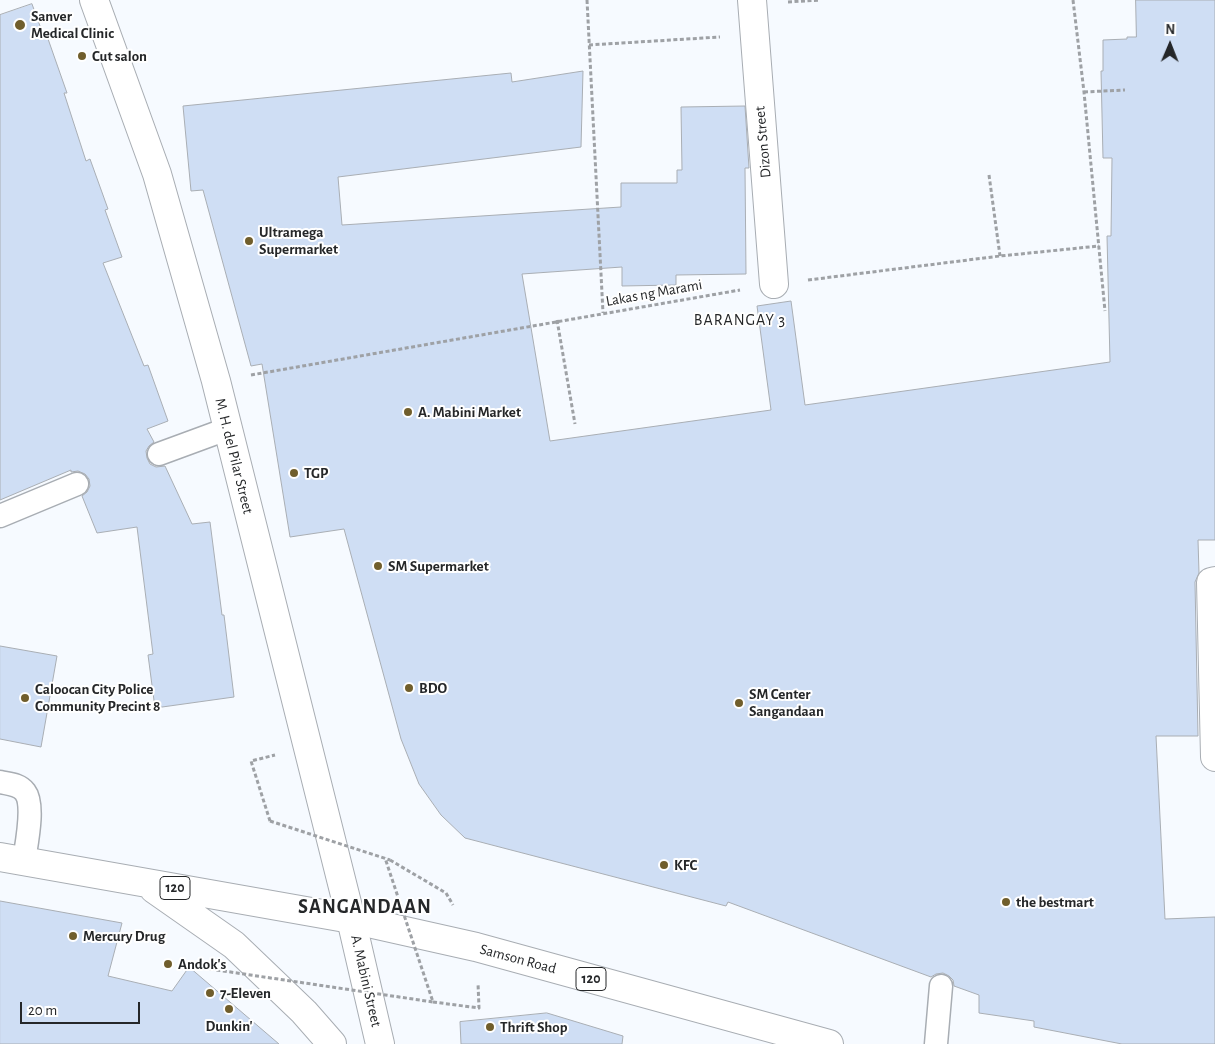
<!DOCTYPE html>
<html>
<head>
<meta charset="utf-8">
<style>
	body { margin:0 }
	#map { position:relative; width:1215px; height:1044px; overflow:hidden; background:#f6faff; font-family:"Alegreya Sans",sans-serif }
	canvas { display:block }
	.north { position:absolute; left:1145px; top:20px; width:50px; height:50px; -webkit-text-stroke:4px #fff; paint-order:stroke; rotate:1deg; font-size:14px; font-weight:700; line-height:20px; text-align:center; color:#252729 }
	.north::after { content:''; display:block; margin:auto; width:18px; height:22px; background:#252729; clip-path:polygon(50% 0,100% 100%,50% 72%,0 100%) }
	.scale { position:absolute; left:20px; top:1002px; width:120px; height:22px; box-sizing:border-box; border:2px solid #252729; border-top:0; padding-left:6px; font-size:15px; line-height:18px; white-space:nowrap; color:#252729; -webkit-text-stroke:4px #fff; paint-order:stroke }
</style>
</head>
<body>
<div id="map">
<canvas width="1215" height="1044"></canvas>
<div class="north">N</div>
<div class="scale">20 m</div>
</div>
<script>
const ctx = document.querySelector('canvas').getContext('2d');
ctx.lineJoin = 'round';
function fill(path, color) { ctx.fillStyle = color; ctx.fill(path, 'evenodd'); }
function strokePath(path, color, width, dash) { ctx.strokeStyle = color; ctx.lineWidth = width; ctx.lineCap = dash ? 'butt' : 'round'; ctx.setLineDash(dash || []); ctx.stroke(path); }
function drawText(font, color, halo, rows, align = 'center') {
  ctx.font = font + ' "Alegreya Sans",sans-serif'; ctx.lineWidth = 4; ctx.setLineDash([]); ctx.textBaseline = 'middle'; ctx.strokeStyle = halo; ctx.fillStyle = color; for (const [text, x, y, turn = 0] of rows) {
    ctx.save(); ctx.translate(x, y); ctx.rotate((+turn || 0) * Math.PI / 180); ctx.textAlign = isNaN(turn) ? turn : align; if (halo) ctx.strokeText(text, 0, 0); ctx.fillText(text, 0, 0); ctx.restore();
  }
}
const building = new Path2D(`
	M1136,0H1215V540H1198L1199,573L1195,582L1198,736H1156L1165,919L1215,917V1044H1122L1034,1027V1021L979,1013V995L954,986L953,980L949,976L943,973L936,974L931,977L728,902L726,906L465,838L441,815L419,784L401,739L344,529L290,537L262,364L251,366L203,190L191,191L183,106L511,73L512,82L583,71L581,147L338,177L342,225L621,207V183H677V170H682L681,107L745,106L749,168H745L746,274L676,275V285L622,286V267L522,274L550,441L771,410L757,306L791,301L805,405L1110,362L1107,236H1111L1112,158H1103L1101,71H1103V40L1127,39V37H1136Z
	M32,4L44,37L47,36L67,93H64L86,161L90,159L108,209L105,210L122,257L103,263L144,366L148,365L168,421L147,429L154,442L149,446L146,451L147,458L150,464L156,467L165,466L192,524L210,522L222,615H224L234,697L155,708L148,655L153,654L137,527L97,533L82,496L87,492L90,486L89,479L85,474L78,471L71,472V470L0,500V15Z
	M0,646L57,656L41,747L0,739Z
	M0,901L122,923L108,976L172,991L189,967L279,1044H0Z
	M547,1013L623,1036L622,1044H461L460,1022Z`);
fill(building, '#cfdef4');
strokePath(building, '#a9aeb4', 1);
const lane = new Path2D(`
	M159,454L227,429
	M0,516L77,484
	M0,782C9,784 19,784 25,792C35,805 26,846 24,861
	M936,1044L941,986`);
const street = new Path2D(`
	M752,0L774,284
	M1215,581L1211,582L1215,757`);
const secondary = new Path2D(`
	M94,0L157,174L216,381L351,919L380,1044`);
const highway = new Path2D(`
	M0,857L351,919L476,947L829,1044
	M154,889L234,945L304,1012L332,1044`);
strokePath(lane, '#a8adb3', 25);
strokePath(street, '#a8adb3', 30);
strokePath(secondary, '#a8adb3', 30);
strokePath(highway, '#a8adb3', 30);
strokePath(new Path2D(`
	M587,0L603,313
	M1073,0L1084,92L1105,311
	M788,2L820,0
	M589,45L720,37
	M1084,92L1125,90
	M989,175L1000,256
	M808,280L1000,256L1099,246
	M557,320L575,424
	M251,375L740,290
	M270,821L251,761L275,755
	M390,860L446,893L453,905
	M433,1002L479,1008L478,983`), '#9ea1a5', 3, [4, 2.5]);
strokePath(lane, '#fff', 22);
strokePath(street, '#fff', 28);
strokePath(secondary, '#fff', 28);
strokePath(highway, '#fff', 28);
strokePath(new Path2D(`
	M270,821L390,860
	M210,969L433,1002L385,858`), '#9ea1a5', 3, [4, 2.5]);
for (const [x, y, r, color] of [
	[20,25,6,"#705e2c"],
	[82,56,5,"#705e2c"],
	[249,241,5,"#705e2c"],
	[408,412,5,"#705e2c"],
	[294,473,5,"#705e2c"],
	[378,566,5,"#705e2c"],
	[409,688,5,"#705e2c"],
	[25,698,5,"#705e2c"],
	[739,703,5,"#705e2c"],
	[664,865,5,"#705e2c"],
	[1006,902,5,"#705e2c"],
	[73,936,5,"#705e2c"],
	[168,964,5,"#705e2c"],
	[210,993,5,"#705e2c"],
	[229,1009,5,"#705e2c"],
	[490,1027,5,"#705e2c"]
]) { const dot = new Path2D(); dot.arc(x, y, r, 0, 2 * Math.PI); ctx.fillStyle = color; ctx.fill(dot); strokePath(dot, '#fff', 2); }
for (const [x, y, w] of [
	[175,888,30],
	[591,979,30]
]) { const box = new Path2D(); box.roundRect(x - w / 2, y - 11.5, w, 23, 4); ctx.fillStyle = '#fff'; ctx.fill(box); strokePath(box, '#252729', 1); }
drawText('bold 14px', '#252729', null, [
	["120",175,888],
	["120",591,979]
]);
drawText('bold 15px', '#252729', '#fff', [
	["Sanver",31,16],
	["Medical Clinic",31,33],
	["Cut salon",92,56],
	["Ultramega",259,232],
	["Supermarket",259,249],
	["A. Mabini Market",418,412],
	["TGP",304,473],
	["SM Supermarket",388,566],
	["BDO",419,688],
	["Caloocan City Police",35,689],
	["Community Precint 8",35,706],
	["SM Center",749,694],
	["Sangandaan",749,711],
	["KFC",674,865],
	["the bestmart",1016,902],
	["Mercury Drug",83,936],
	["Andok's",178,964],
	["7-Eleven",220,993],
	["Dunkin'",229,1026,"center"],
	["Thrift Shop",500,1027]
], 'left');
drawText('15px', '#252729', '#fff', [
	["Dizon Street",763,142,-95],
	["Lakas ng Marami",654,293,-10],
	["M. H. del Pilar Street",234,456,76],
	["Samson Road",518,959,15],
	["A. Mabini Street",366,981,77]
]);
ctx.letterSpacing = '1px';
drawText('16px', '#252729', '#fff', [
	["BARANGAY 3",740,320]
]);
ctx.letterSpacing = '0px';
ctx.letterSpacing = '1px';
drawText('bold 20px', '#252729', '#fff', [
	["SANGANDAAN",365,907]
]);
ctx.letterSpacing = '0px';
</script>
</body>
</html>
